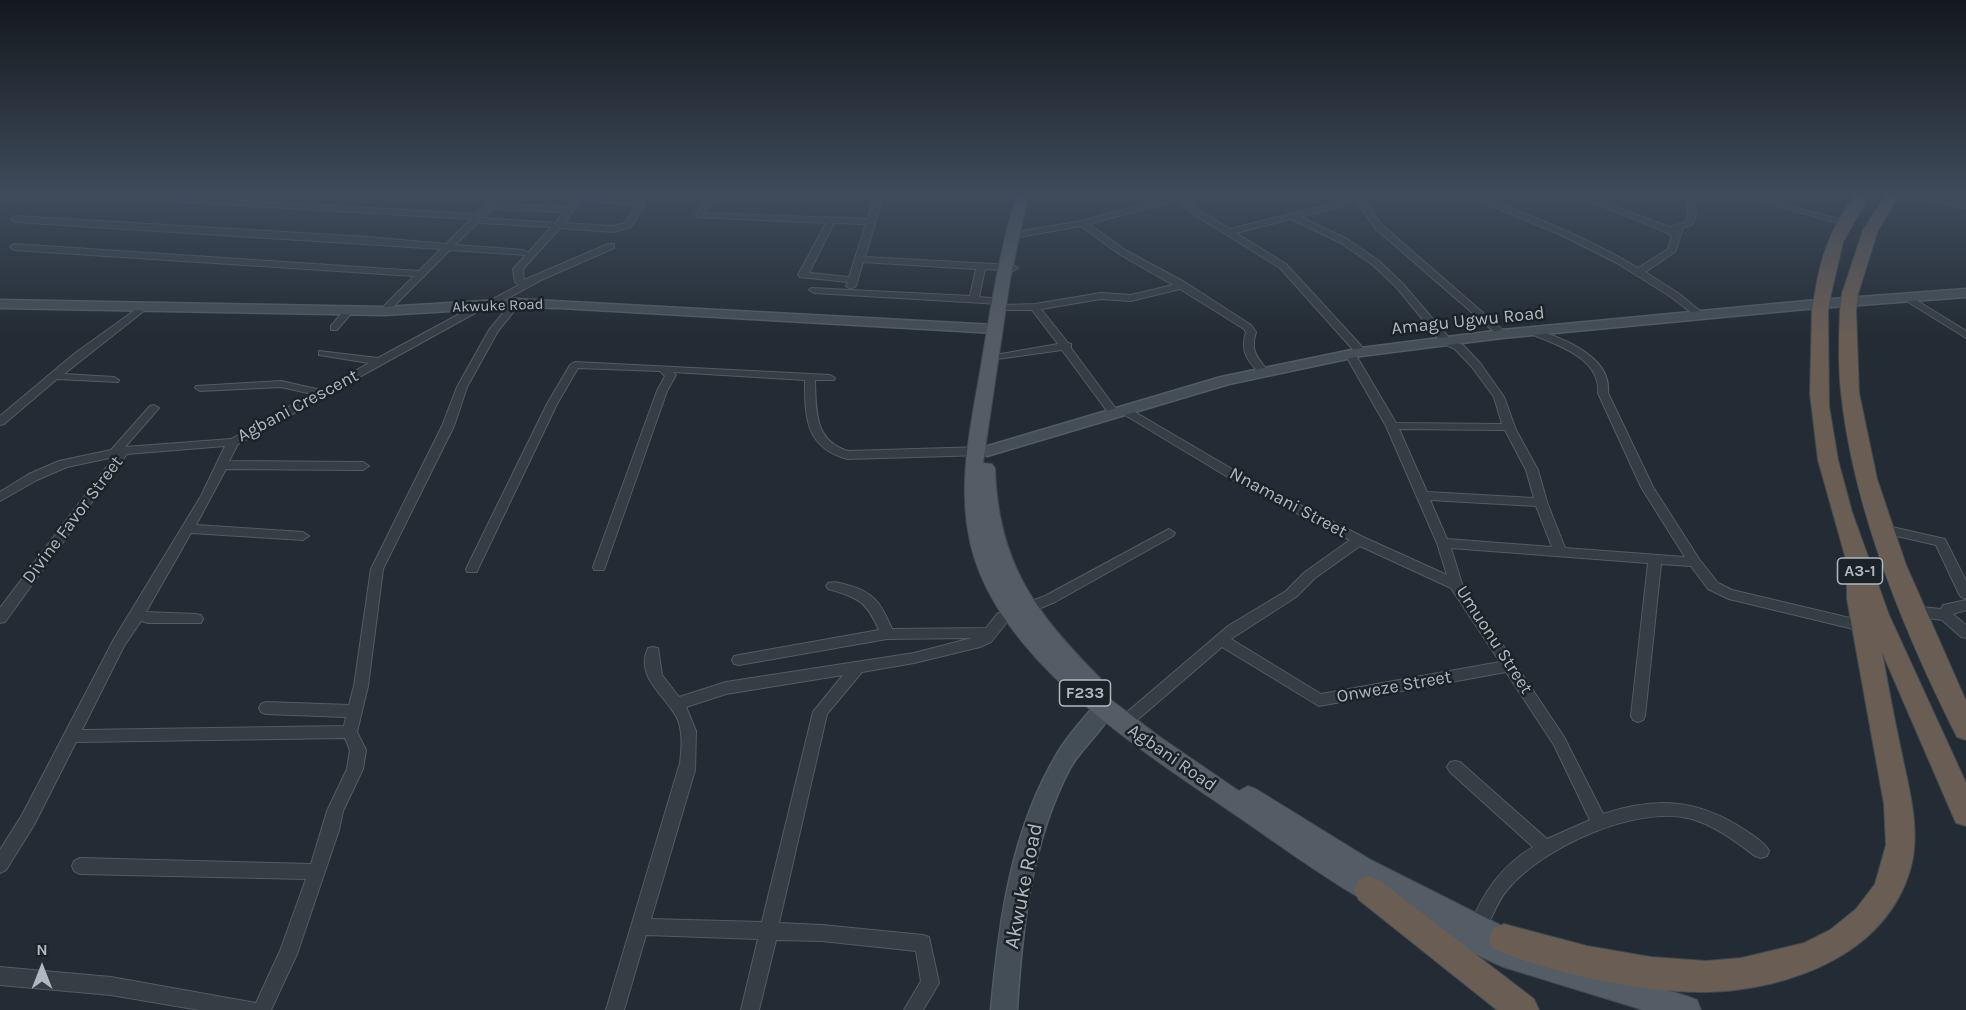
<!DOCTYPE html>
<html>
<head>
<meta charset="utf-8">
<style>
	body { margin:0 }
	#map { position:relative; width:1966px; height:1010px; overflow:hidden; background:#232c34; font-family:Karla,sans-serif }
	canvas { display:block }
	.north { position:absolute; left:12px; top:938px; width:60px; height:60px; -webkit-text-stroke:4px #1b2329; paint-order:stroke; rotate:0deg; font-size:16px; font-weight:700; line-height:24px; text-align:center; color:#b0b9c1 }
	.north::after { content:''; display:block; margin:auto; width:21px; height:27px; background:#b0b9c1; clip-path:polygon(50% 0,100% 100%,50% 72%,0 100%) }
</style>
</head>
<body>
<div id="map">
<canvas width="1966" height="1010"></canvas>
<div class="north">N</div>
</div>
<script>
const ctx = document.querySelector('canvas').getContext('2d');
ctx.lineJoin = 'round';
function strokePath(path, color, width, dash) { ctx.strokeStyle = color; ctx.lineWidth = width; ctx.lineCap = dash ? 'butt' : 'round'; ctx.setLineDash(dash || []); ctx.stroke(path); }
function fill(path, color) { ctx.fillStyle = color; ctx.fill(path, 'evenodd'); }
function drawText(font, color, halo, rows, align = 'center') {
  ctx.font = font + ' Karla,sans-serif'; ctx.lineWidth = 5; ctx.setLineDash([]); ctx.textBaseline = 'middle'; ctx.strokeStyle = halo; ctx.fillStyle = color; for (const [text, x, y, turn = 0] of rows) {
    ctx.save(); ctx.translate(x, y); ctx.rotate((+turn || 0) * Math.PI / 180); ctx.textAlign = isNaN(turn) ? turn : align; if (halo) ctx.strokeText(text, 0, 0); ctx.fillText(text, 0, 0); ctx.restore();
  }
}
const street = new Path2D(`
	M113,196H158L476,214L494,196H503L496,204L567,207L573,199L563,196H593L642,201L646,203L631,227L613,232L560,228L523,269L524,280L608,244H614V248L541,280L490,308H484L238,444L229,461L363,462L369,466L363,470L226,469L196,525L303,532L309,536L303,540L191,533L146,612L196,614L201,615L203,619L201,623H148L141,621L124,646L82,730L344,726L346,717L266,714L261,712L259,708L261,704L266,702L349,705L354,686L371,569L442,426L457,387L489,330L513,301H519V305L498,331L467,387L454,426L383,569L368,686L357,732L366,750L363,769L343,811L339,830L297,954L271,1010H199L111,995L0,985V967L111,977L256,1003L280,951L306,879L80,874L74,871L72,866L74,861L80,858L311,864L327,811L347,769L350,750L345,738L76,742L34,825L6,870L0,873V850L22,815L114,639L201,496L225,446L127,454L5,622L0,623V608L114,457L67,467L37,480L0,501V492L29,474L59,461L111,450L150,406L154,405L159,408L125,447L231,439L312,394L281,387L200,391L195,388L196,386L281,381L321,390L369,363L319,355V351L378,358L478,304H484L519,285L515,282L513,269L526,255L450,250L387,313H381V309L414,276L14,250L10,247L14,244L419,271L441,249L15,222L11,219L15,216L368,237L446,244L471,219L117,198ZM580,200L637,205L625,223L613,226L564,223ZM491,209L563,212L556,223L483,218ZM478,222L481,223L551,227L528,253L524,250L455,245Z
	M719,196H729L708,208L705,213L868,219L875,196H883L865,257L1013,265L1018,268L1013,271L985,269L979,297L1003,299L1005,301L1000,304L814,293L809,290L811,288L970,296L976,269L863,262L856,286L851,289L846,286L848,282L800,277L798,275L826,223L697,217L696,215L702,204ZM834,223L866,224L849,277L809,273Z
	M1173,196H1187L1185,198L1201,211L1230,229L1331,204L1351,196H1362L1382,225L1505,332V336H1499L1376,229L1355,200L1337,208L1300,217L1347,239L1379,261L1403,284L1450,339L1463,345L1480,363L1504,397L1516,430L1538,470L1547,502L1565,548L1685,557L1641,487L1598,393C1601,358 1557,345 1531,334V330L1534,329C1563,338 1612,357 1608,393L1653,487L1699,559L1718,583L1732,590L1871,623L1873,627L1871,631L1866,632L1729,599L1708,589L1691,566L1661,564L1645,716L1643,720L1638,722L1633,720L1631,716L1648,563L1451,548L1462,584L1564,737L1603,814C1657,796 1698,799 1745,830C1753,836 1765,842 1769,851L1767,856L1761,858L1755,856C1735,841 1713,824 1688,818C1634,806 1543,847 1508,889C1497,901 1492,918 1484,933L1478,935L1472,933L1469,927C1484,892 1500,867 1533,847L1450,772L1447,767L1450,762L1455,761L1460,762L1547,839L1590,820L1554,745L1506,672L1319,706L1222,647L1136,721L1131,723L1126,721L1124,717L1126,713L1228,626L1286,591L1305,572L1350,540L1241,485L1120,412L1119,410L1120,408H1128L1249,479L1363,537L1447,575L1437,543L1386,426L1345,354L1350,351L1354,352L1396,423L1502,424L1494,397L1472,367L1455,349L1442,343L1397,288L1373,265L1341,243L1291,219L1236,233L1286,264L1365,350L1366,352L1361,355L1357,354L1280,268L1195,215L1177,200L1089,224L1125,250L1186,283L1251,325L1256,332C1250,351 1257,357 1268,371L1267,373H1259C1247,360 1240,351 1246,332L1244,329L1180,289L1131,301L1101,299L1041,309L1068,343L1071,344V348L1119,413L1118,415H1110L1062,350L997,359V355L1001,354L1058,344L1032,310H1007L1004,309V305L1035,304L1101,293L1131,295L1173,285L1119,254L1081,226L1019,237L1016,236V232L1082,221ZM1399,429L1505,430L1526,470L1534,498L1427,492ZM1430,500L1536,506L1552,547L1447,539ZM1360,546L1451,588L1500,662L1321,694L1231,639L1296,597L1315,578Z
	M1468,196C1486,196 1504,205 1521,212C1561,228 1601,246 1638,268L1668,249L1672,236L1659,229L1576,196H1587L1669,227L1685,222L1688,214L1686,200L1691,196H1700L1694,201L1696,214L1693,224L1683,228L1675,252L1645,272L1678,293L1705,315L1703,317H1697L1671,297L1617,263L1559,234Z
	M1741,196H1754L1849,222L1845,225Z
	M1909,196H1926L1966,204V208L1913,198Z
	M1908,295L1966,331V338L1905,300L1903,298Z
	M142,305L145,306V310L64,374L114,377L119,380L118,382L57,379L4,424L0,425V416L74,354Z
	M349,307L352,308L354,310L337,330H331V326L346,308Z
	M575,362L830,375L835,378L834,380H815C816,410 814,441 848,451L983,447L989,451L983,455L847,459C805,447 805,417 805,380L673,372L676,375L667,391L605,567L604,570H594L593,567L657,391L665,376L660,371L578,368L557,404L478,569L477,572H467L466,569L547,404L570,365Z
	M1883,525L1945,539L1966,581V599L1961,597L1959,594L1936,545L1879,532L1877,529Z
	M1169,529L1175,533L1173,536L1055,602L1007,622L991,642L980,647L914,663L862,672L827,714L779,923L822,925L923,935L929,937L939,983L923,1010H904L921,981L916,951L822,941L776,940L759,1010H741L758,939L646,935L624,1010H606L680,763C682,749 683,734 678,720C668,697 634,678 648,648L653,647L658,648L662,675L679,697L726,682L914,653L972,638L887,639L739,665L734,664L732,660L734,656L739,655L879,630C866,600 858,598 828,589L826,586L828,583C835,581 841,583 847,585C874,592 881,603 892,629L986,628L997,614L1045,596ZM843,675L813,712L762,922L651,919L695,770L696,731L686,707L726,694Z
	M1966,600V610L1953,614L1966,625V638L1961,637L1942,620L1912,616L1907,614L1905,611L1907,608L1912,606L1941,609L1943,605Z`);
const secondary = new Path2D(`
	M1966,289V297L1806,309L1502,338L1361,356L1229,384L987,456L979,451L981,448L1221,377L1361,348L1502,330L1806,301Z
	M516,299L995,325L1002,329L995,333L560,308L516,307L384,315L0,308V300L384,307Z
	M1104,701L1111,703L1114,709C1103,731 1082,747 1070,768C1031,842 1022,928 1017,1010H991C999,922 1011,831 1057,754C1068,735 1083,719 1097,703Z`);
const primary = new Path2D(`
	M1016,196H1028L1010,280L983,463L992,464L995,468C998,563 1035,612 1100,678L1103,684L1098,690L1160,737L1239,791L1248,786L1256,789L1371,860L1520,935L1523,947L1687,996L1697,1000L1701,1010H1643L1503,967L1406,922L1402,913L1407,904L1389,895L1386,902L1377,906L1358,897C1316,872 1275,842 1234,814C1144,752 1008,667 974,557C954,491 971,426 982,360C991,305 1000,250 1016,196Z`);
const highway = new Path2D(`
	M1855,196H1869L1843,242L1831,294L1829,297H1817L1815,294C1820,257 1832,225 1855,196Z
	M1885,196H1899L1878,230L1858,294L1856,297H1844L1842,294L1863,230Z
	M1820,305L1828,310L1829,406L1838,460L1852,512L1889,615L1966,783V826L1956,823L1882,652C1888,685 1894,718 1901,750C1908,785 1919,822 1913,858C1894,952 1792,990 1706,992C1642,993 1552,973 1493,949L1489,939L1493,929L1504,924L1587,946L1651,957L1706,961L1741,958L1804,943L1830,930L1856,909L1875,884L1886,845L1884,804L1847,599V563L1818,460L1810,394L1812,310Z
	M1848,305L1856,310L1859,393L1877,479L1906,565L1966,701V740L1957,737C1904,632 1853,509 1841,392C1838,365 1839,337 1840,310Z
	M1369,876L1379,880L1534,999L1539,1010H1497L1359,900L1354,890L1359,880Z`);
strokePath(street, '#535c62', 2);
strokePath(secondary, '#535c62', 3);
strokePath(primary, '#3f474e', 2);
strokePath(highway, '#40494f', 2);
fill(street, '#363e45');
fill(secondary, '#444e57');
fill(primary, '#545d65');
fill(highway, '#6a5e54');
const highwayBridge = new Path2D(`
	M1820,310L1823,294
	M1848,310L1850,294`);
strokePath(highwayBridge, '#40494f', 18, []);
strokePath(highwayBridge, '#6a5e54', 16);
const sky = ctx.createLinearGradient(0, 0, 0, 337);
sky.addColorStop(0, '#13181d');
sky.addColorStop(0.58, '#3f4b5c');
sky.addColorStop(1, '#3f4b5c00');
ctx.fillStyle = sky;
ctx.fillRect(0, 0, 1966, 337);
drawText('15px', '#b0b9c1', '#1b2329', [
	["Akwuke Road",498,306,-2]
]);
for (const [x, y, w] of [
	[1860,571,45],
	[1085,693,51]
]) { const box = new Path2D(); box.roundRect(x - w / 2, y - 13, w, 26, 4.5); ctx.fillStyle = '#1b2329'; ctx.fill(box); strokePath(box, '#b0b9c1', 1.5); }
drawText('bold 16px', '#b0b9c1', null, [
	["A3-1",1860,571],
	["F233",1085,693]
]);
drawText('18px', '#b0b9c1', '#1b2329', [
	["Amagu Ugwu Road",1468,321,-6],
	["Agbani Crescent",298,406,-28],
	["Nnamani Street",1288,503,28],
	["Divine Favor Street",73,520,-53],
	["Umuonu Street",1494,640,57],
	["Onweze Street",1394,687,-10],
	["Agbani Road",1172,758,35]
]);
drawText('21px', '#b0b9c1', '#1b2329', [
	["Akwuke Road",1024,886,-79]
]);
</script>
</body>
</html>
